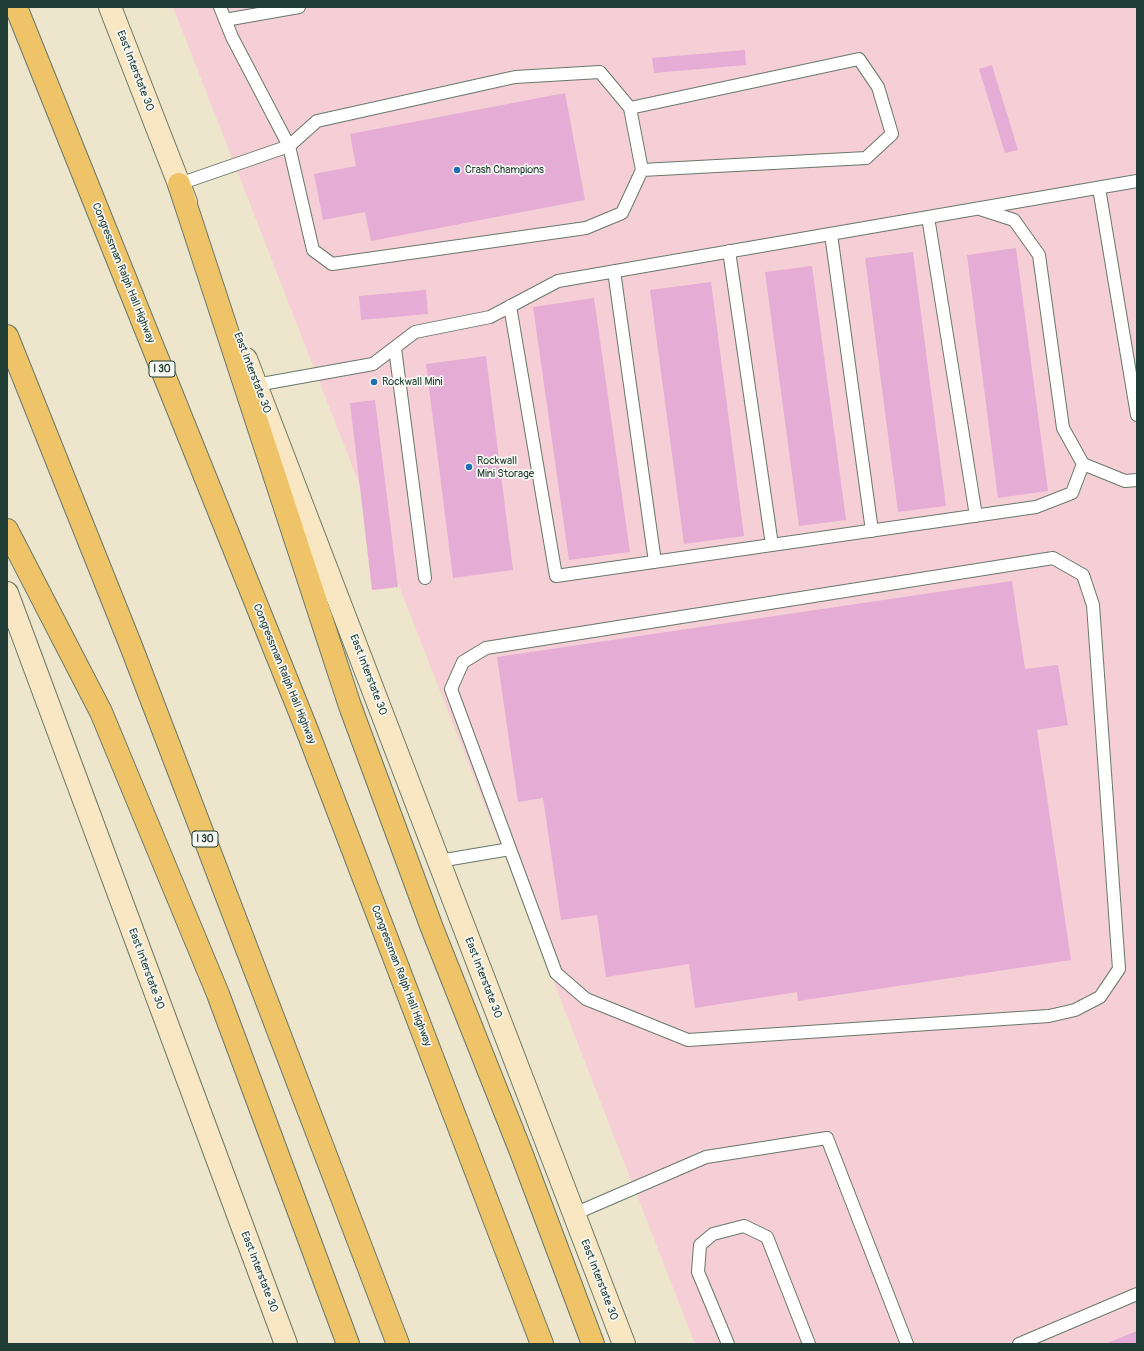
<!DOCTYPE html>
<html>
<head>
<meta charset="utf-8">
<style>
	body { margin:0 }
	#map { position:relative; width:1144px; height:1351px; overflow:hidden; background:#eee6cc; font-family:Pangolin,sans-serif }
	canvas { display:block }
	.frame { position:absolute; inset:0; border:8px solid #1f3d34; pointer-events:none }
</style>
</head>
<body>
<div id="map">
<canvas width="1144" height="1351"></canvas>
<div class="frame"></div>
</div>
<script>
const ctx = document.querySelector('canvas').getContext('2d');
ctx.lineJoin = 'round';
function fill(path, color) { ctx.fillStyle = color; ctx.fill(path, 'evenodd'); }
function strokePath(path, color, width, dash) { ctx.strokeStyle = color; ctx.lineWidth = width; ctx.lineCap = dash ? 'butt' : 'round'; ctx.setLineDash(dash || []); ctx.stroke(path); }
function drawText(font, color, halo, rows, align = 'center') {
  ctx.font = font + ' Pangolin,sans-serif'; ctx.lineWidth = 3.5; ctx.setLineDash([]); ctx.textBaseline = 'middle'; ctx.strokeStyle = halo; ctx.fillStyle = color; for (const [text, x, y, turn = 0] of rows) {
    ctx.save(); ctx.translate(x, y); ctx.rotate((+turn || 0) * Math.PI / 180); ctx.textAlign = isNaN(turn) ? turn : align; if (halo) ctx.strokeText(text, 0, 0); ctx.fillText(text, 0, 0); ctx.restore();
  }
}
fill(new Path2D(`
	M173,7H1137V1344H695Z`), '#f6cfd6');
fill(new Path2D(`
	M745,50L746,65L654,73L652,58Z
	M992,65L1018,150L1005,153L979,69Z
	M565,93L585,200L371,241L365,212L323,220L314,174L356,166L350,134Z
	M1016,248L1048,491L998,498L967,255Z
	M913,252L946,506L898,512L865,258Z
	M812,266L846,520L799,526L765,272Z
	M711,282L744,536L684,544L650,290Z
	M426,290L428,314L361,320L359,296Z
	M594,298L630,552L569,560L533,307Z
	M486,356L513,570L453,578L426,364Z
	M375,400L398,587L372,590L350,403Z
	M1012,581L1025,669L1058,665L1068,725L1037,730L1071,960L798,1001L797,992L695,1008L689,964L606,977L597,915L561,920L543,798L518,802L497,657Z
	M1137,1331V1344H1105Z`), '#e5acd5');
const service = new Path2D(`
	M225,20L299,7
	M630,108L642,170
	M179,184L289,146L317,121L515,77L600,72L630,108L859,59L878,87L892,134L866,158L642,170L622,213L586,228L332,264L313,250L289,146L232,37L220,7
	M1099,188L1137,415
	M980,209L1014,220L1039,255L1063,428L1083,464L1125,481L1137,480
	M928,217L976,516
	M831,234L872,531
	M729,251L772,545
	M614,271L655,562
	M510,306L556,576L1036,507L1072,493L1083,464
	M395,348L425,578
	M256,385L373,364L415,332L490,317L558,281L1137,181
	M439,861L510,849L556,973L586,999L688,1040L1049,1016L1075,1010L1100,997L1119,969L1093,605L1083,575L1053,558L486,648L463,662L451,689L510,849
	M574,1214L706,1157L827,1138L907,1344
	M728,1344L698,1272L700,1245L713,1234L744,1226L767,1237L809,1344
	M1019,1344L1137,1294`);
const secondary = new Path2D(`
	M110,7L186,202
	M246,359L624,1344
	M7,593L286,1344`);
const motorway = new Path2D(`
	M16,7L307,730L542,1344
	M179,184L350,706L432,928L521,1152L593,1344
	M7,336L131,646L398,1344
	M7,530L101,712L218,994L348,1344`);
strokePath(service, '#677869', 14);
strokePath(secondary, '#677869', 24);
strokePath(motorway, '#677869', 24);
strokePath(service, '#fff', 12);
strokePath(secondary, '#f9e7c3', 22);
strokePath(motorway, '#efc469', 22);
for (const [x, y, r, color] of [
	[457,170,4,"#1f6fb2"],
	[374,382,4,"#1f6fb2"],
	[469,467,4,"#1f6fb2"]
]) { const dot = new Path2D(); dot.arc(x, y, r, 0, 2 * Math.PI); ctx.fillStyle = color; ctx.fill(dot); strokePath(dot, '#f6f6f2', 1.5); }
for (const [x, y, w] of [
	[162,369,26],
	[205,839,26]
]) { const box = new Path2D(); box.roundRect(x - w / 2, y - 8, w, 16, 3); ctx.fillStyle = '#f6f6f2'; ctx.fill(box); strokePath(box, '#1f3d34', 1); }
drawText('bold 10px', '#1f3d34', null, [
	["I 30",162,369],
	["I 30",205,839]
]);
drawText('11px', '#1f3d34', '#f6f6f2', [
	["East Interstate 30",135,71,69],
	["Congressman Ralph Hall Highway",123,273,68],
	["East Interstate 30",252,373,69],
	["Congressman Ralph Hall Highway",284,674,68],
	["East Interstate 30",368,675,69],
	["East Interstate 30",146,969,70],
	["Congressman Ralph Hall Highway",401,976,69],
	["East Interstate 30",483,978,69],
	["East Interstate 30",259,1272,69],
	["East Interstate 30",599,1280,69]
]);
drawText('11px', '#1f3d34', '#f6f6f2', [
	["Crash Champions",465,170],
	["Rockwall Mini",382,382],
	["Rockwall",477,461],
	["Mini Storage",477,474]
], 'left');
</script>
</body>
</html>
